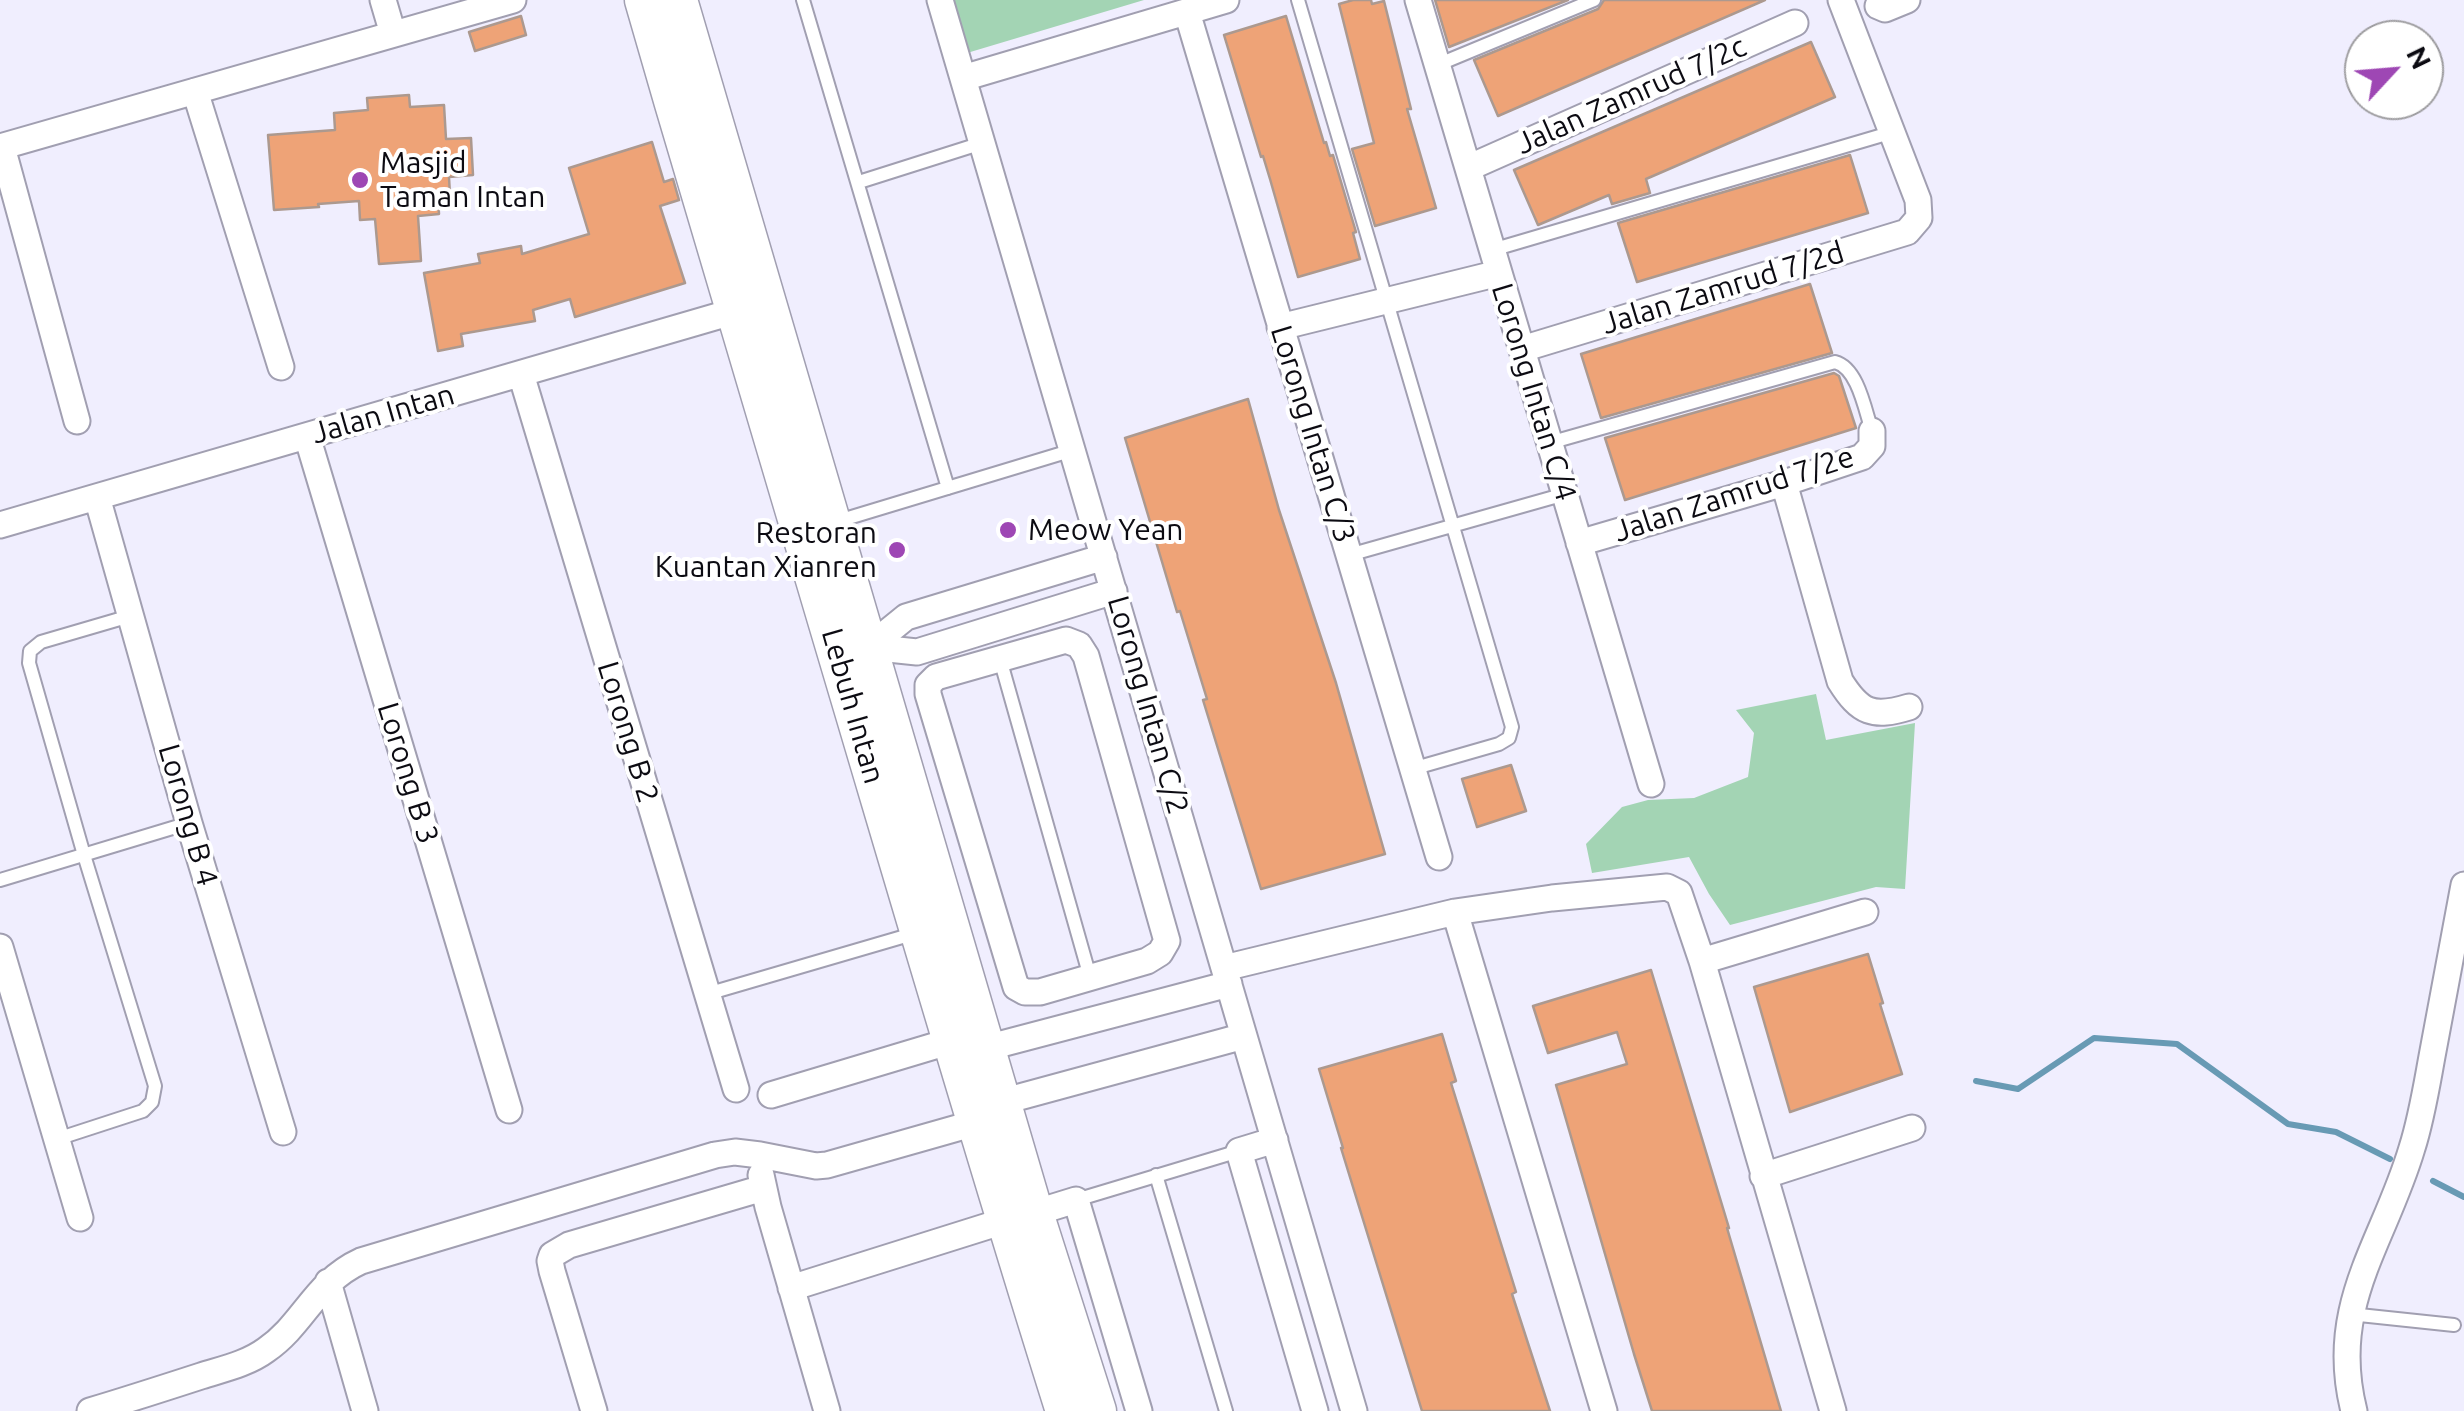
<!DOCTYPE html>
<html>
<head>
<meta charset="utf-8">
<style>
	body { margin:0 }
	#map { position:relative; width:2464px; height:1411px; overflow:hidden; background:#f0eefe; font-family:Ubuntu,sans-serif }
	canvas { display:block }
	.north { position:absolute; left:2344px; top:20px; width:100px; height:100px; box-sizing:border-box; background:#fff; border:2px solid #9e9da0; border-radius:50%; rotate:64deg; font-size:28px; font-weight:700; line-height:40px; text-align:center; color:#0c0b12 }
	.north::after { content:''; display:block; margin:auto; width:35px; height:45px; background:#9e47b4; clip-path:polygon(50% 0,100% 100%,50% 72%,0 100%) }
</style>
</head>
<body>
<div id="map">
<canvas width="2464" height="1411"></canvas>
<div class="north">N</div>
</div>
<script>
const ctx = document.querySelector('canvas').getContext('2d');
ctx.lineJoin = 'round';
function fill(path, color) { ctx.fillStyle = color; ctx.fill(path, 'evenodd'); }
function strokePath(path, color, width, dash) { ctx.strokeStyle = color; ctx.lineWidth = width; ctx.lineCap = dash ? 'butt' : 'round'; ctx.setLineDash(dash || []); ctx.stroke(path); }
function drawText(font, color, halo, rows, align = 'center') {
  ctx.font = font + ' Ubuntu,sans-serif'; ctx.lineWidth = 8; ctx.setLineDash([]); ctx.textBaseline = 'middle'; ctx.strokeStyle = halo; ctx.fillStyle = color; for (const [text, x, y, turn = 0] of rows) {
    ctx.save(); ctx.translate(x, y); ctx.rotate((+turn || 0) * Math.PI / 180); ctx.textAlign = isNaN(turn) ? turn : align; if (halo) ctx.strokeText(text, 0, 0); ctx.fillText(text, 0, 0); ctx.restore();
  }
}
fill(new Path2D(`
	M952,0H1144L967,53Z
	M1816,694L1826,740L1915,723L1905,889L1876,887L1730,925L1709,894L1689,857L1592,873L1586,844L1622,807L1648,800L1694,798L1748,777L1754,733L1736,710Z`), '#a3d4b4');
strokePath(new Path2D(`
	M1976,1081L2018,1089L2094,1038L2177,1044L2288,1124L2336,1132L2390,1159
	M2433,1181L2464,1197`), '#689ab4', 6);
const building = new Path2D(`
	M1353,0H1371L1372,4L1384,1L1411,109H1407L1436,208L1375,226L1352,149L1374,143L1339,4Z
	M1435,0H1568L1449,47Z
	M1604,0H1765L1498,116L1474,60L1598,9Z
	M521,16L526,35L475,51L469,32Z
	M1286,16L1324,143L1326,142L1330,156L1333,155L1356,232L1353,233L1360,259L1298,277L1270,179L1263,156L1261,157L1224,35Z
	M1811,42L1835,97L1646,179L1650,193L1612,204L1609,195L1538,225L1514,170Z
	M409,95L410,107L444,105L446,139L471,138L473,175L449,177L450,195L438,196L439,214L418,216L421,261L379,264L375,219L360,220L359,201L318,204L319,207L274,210L268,135L335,130L334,113L368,110L367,98Z
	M652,142L664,182L673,179L679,200L660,206L685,283L575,317L570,299L533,310L535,321L461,334L463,346L438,351L424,273L480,263L478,254L521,246L522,254L589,234L569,168Z
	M1850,155L1868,213L1637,282L1618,223Z
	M1810,284L1832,353L1601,418L1581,354Z
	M1834,373L1839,376L1856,428L1625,500L1605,438Z
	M1248,399L1279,510L1336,683L1385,854L1261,889L1203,700L1207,699L1180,611L1177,612L1125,438Z
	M1511,765L1526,811L1477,827L1462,779Z
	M1868,954L1883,1003L1880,1004L1902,1074L1790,1112L1754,987Z
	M1651,970L1729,1228H1727L1781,1411H1652L1634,1354L1556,1085L1627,1064L1617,1032L1548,1053L1533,1006Z
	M1442,1034L1456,1081L1451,1083L1516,1292L1512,1294L1550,1411H1422L1341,1148H1343L1319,1069Z`);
fill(building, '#eea377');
strokePath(building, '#ac998f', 2.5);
const lane = new Path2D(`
	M803,0L948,488
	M1298,0L1512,727L1509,738L1499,744L1412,769
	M1437,65L1594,0
	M859,182L982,143
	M1492,250L1893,132
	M1549,443L1835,362C1858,368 1865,410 1872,431
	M835,522L1073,450
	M1349,555L1565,494
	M1000,659L1090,977
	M0,880L189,823
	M707,994L916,933
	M57,1139L143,1111L152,1102L155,1086L84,855L29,663L30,651L41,642L130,616
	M1156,1175L1226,1411
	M1076,1200L1239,1151
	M2350,1314L2454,1325`);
const street = new Path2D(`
	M383,0L393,34
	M940,0L1354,1411
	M1418,0L1651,784
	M1878,6L1885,9L1907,0
	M1187,12L1439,857
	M963,78L1226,0
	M195,91L281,367
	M0,147L513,0
	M2,147L77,421
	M1468,168L1795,23
	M1280,327L1499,273
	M1522,349L1907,232L1919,218L1918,200L1841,0
	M521,374L736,1089
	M307,436L509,1110
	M1784,483L1840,681C1860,713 1873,718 1909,707
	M97,497L189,823L283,1132
	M0,525L749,307
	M1579,543L1784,483L1862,457L1872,446V431
	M1066,640L1079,645L1086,656L1167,941L1160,953L1147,961L1040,992H1025L1016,987L928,694V685L936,677Z
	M869,647L917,652L1114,591
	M854,652L869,647L906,617L1104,557
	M1455,912L1604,1411
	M0,947L80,1218
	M1702,961L1865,912
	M1224,968L1455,912L1552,898L1667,887L1679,893L1702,961L1833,1411
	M986,1048L1229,984
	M771,1095L951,1041
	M1001,1102L1244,1036
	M1275,1140L1239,1151L1315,1411
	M761,1175L768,1207L827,1411
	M1763,1176L1912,1128
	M1034,1213L1076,1200L1139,1411
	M328,1282L365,1411
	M791,1288L1004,1221
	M90,1411C127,1400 164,1388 201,1376C223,1369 247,1364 266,1350C304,1324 315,1282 361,1261L715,1155L735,1152L760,1155L816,1166L827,1165L975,1123
	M594,1411L552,1271L550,1261L552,1255L569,1245L763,1188
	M2354,1411C2327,1305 2384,1243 2412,1148C2422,1117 2427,1083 2433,1051C2443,995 2454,940 2464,885`);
const secondary = new Path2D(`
	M644,0C705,213 770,425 832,637C909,896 984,1154 1065,1411
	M678,0L1034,1213L1097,1411`);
strokePath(lane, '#a19fb1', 16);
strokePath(street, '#a19fb1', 29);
strokePath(secondary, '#a19fb1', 41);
strokePath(lane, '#fff', 12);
strokePath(street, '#fff', 25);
strokePath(secondary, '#fff', 38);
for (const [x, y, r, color] of [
	[360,180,10,"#9e47b4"],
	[1008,530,10,"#9e47b4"],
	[897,550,10,"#9e47b4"]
]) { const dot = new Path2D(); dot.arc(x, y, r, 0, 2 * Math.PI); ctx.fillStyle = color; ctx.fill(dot); strokePath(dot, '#fff', 4); }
drawText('30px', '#0c0b12', '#fff', [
	["Jalan Zamrud 7/2c",1631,95,-24],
	["Jalan Zamrud 7/2d",1723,288,-17],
	["Lorong Intan C/4",1534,392,73],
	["Jalan Intan",383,414,-16],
	["Lorong Intan C/3",1313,434,73],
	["Jalan Zamrud 7/2e",1734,494,-18],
	["Lorong Intan C/2",1148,705,74],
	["Lebuh Intan",853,706,74],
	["Lorong B 2",628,732,73],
	["Lorong B 3",408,773,73],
	["Lorong B 4",188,815,74]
]);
drawText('30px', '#0c0b12', '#fff', [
	["Masjid",380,163],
	["Taman Intan",380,197],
	["Meow Yean",1028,530],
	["Restoran",877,533,"right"],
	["Kuantan Xianren",877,567,"right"]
], 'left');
</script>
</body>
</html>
